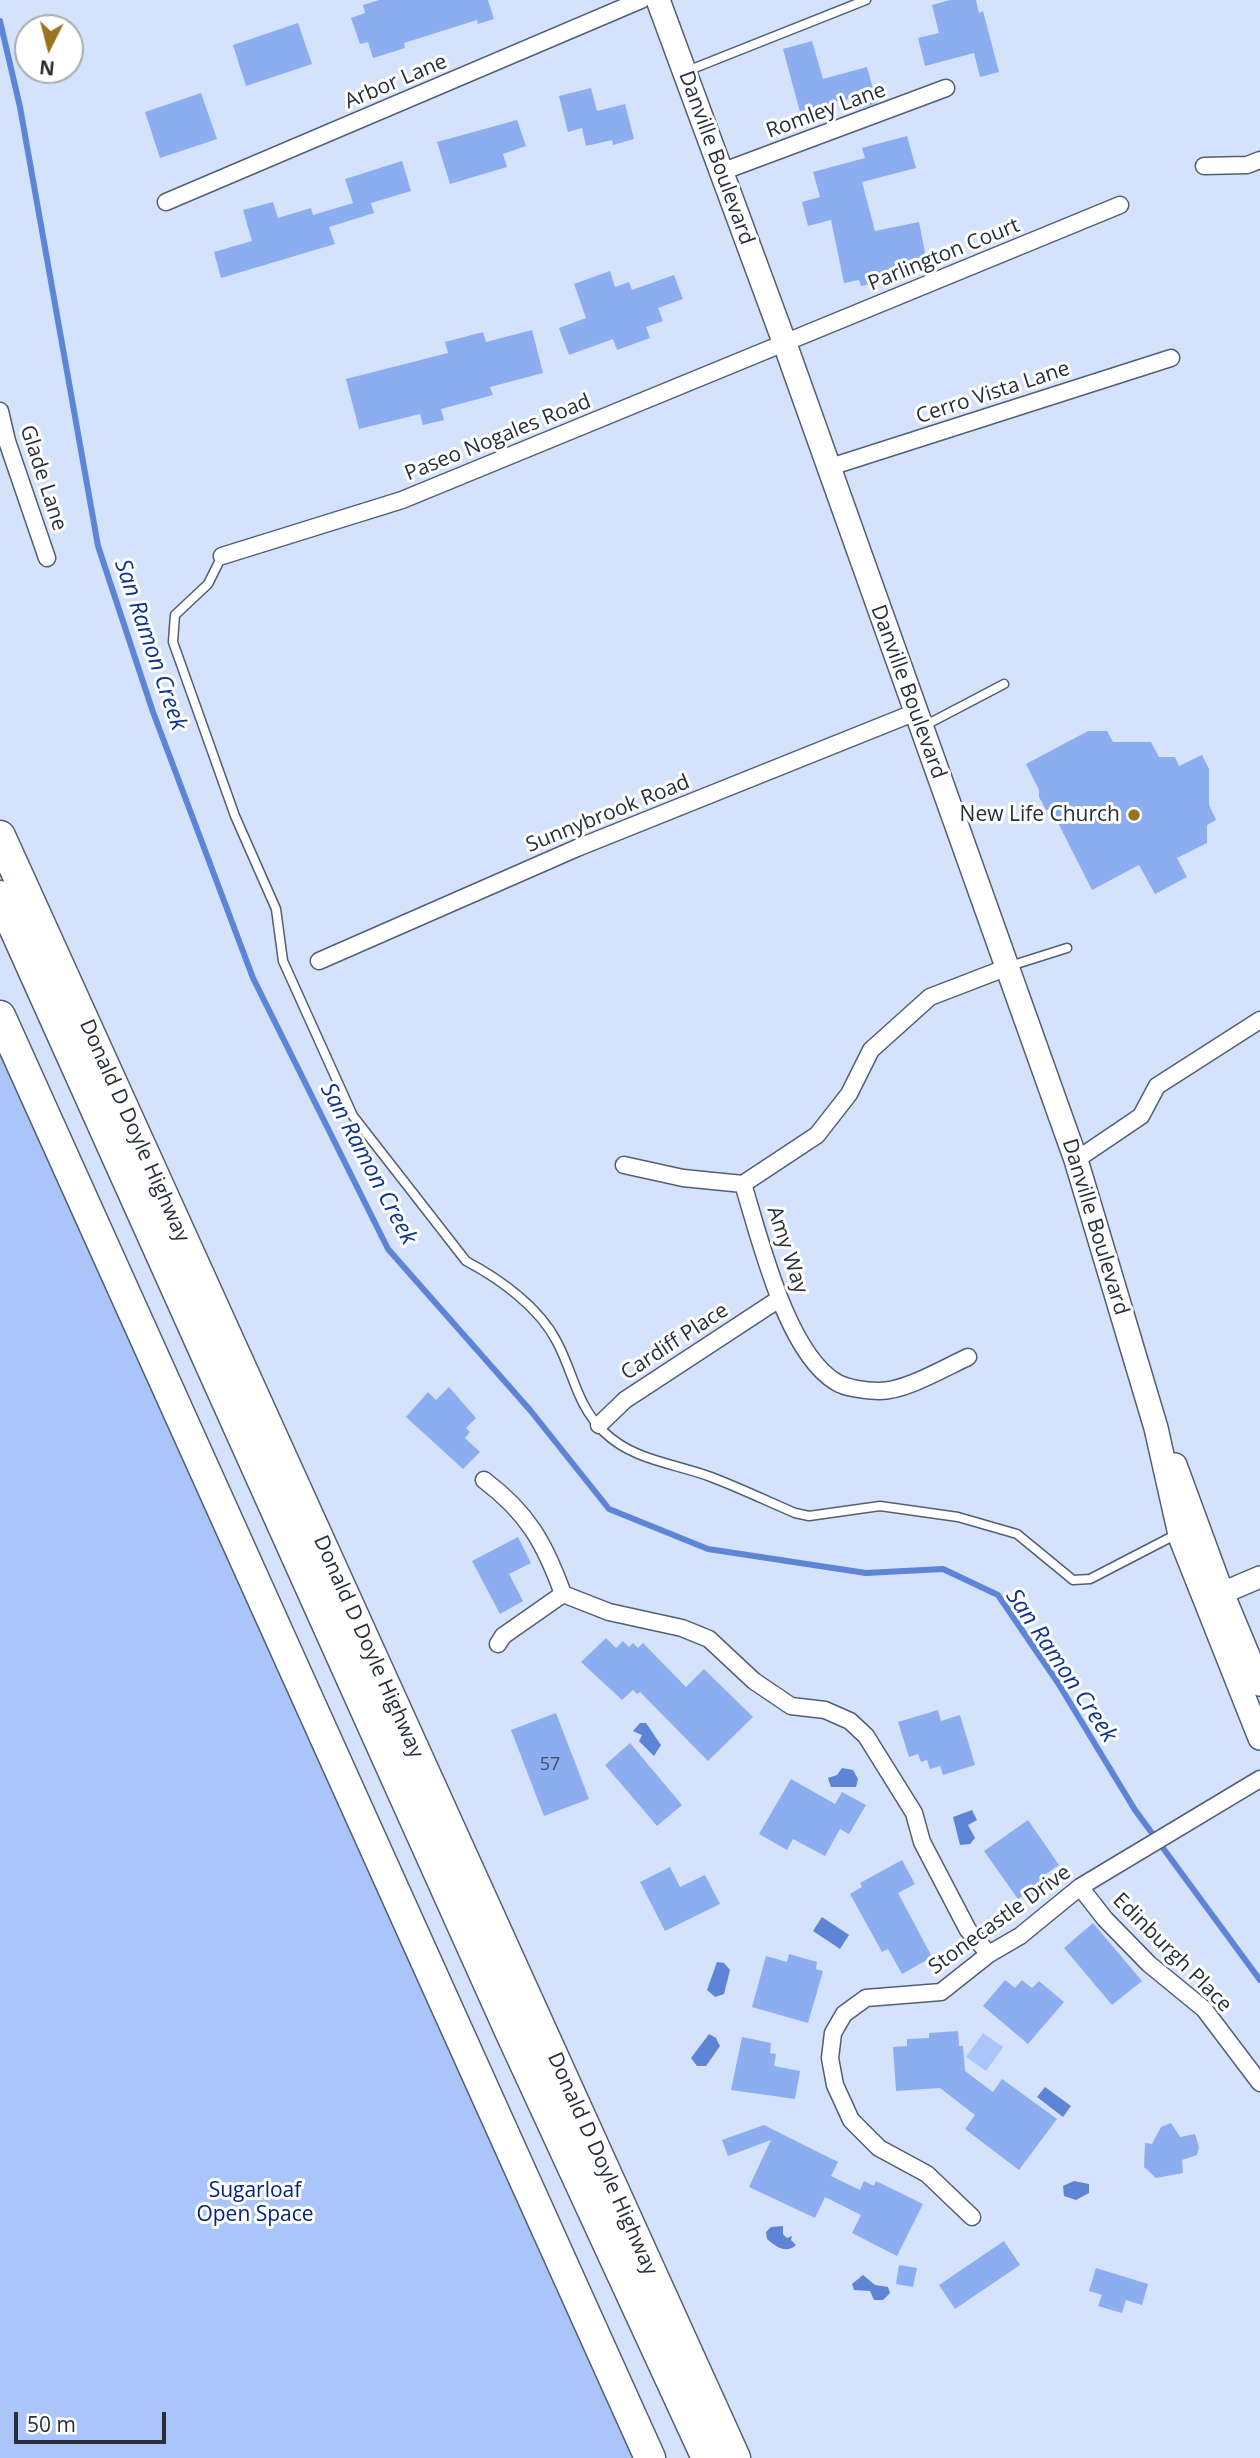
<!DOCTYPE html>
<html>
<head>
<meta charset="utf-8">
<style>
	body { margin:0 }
	#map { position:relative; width:1260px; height:2458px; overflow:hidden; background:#d4e2fc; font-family:"Open Sans",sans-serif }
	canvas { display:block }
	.north { position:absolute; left:14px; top:14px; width:70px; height:70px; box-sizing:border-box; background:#fff; border:2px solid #a9abaf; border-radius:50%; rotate:186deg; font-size:19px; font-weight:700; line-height:28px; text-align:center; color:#282e37 }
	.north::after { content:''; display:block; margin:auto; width:24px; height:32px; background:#99741f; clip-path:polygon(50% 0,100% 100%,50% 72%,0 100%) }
	.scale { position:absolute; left:14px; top:2412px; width:152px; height:32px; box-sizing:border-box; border:4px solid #282e37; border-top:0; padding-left:9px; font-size:21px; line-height:24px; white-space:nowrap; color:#282e37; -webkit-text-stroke:5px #fff; paint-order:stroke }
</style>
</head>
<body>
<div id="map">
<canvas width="1260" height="2458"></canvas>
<div class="north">N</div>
<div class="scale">50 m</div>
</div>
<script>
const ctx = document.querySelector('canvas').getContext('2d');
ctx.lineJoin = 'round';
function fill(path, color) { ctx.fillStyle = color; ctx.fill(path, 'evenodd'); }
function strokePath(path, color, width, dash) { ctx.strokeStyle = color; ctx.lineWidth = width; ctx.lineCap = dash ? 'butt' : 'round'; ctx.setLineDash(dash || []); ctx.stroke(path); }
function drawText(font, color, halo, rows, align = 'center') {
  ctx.font = font + ' "Open Sans",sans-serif'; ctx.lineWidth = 6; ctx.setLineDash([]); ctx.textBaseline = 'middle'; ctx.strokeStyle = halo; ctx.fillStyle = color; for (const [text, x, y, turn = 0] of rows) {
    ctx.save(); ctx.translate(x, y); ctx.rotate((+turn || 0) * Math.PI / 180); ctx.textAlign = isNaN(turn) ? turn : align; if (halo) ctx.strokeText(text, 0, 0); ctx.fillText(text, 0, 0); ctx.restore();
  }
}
fill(new Path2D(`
	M0,1016L650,2458H0Z
	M983,2033L1003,2047L986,2071L966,2057Z`), '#aac5fa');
fill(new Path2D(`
	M640,1723H646L661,1745L654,1756L639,1741L642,1735L633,1731Z
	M842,1768L853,1770L858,1779L856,1787H831L828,1778L837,1775Z
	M972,1810L977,1820L968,1825L975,1838L970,1844L960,1845L953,1817Z
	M822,1917L849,1935L840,1949L813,1931Z
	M717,1962L724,1963L730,1970L724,1994L715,1997L707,1990Z
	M709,2034L716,2038L720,2046L706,2066H697L691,2058Z
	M1045,2087L1071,2106L1063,2117L1037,2097Z
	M1074,2181L1089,2184V2193L1076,2200L1064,2196L1063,2186Z
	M783,2226V2234L787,2238L792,2236L791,2240L796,2245C786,2254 776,2247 767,2239L766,2232L771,2227Z
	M863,2275L875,2285L888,2287L890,2293L883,2300H874L870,2291L854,2290L852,2284Z`), '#5e85d5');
strokePath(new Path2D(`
	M0,21L20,107L98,546L153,712L253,978L388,1249L530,1410L609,1509L708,1549L866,1573L943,1569L998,1595L1058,1683L1135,1810L1260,1980`), '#5e85d5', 6);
fill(new Path2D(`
	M379,0H488L494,19L478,24L477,20L404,43L405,48L373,58L368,42L360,44L351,18L365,13L363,5Z
	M950,0H976L979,13L983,11L999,72L980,77L974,53L925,66L918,38L939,33L932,5Z
	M298,23L312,64L246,86L233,45Z
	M812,41L823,79L867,67L877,103L856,110L853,98L800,112L783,49Z
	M591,88L597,111L625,104L634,139L613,145L612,140L586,146L582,128L568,132L559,96Z
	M201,93L217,139L160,158L145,112Z
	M517,120L526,146L503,154L507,167L450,184L437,142Z
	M907,136L916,168L862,182L875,231L919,222L927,263L884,271L886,281L861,286L859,280L844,283L831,220L808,226L802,202L820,197L813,172L865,158L862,148Z
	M402,161L411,191L371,203L374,213L329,227L335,244L221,278L214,252L252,241L243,210L273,202L278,218L311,208L313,215L353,203L345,179Z
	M610,271L615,287L629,282L632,290L674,275L683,299L658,308L663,321L646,327L650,338L617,350L613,339L569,355L559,328L586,318L574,284Z
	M532,330L543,373L490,387L493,395L441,409L444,420L423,425L420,414L359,429L346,379L448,353L445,342L483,332L486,342Z
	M1088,731H1107L1113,742H1151L1159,757H1175L1179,766L1202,755L1209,769V805L1216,820L1207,825V843L1177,858L1187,877L1155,894L1139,865L1092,890L1051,809L1046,810L1039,797V790L1026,764Z
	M449,1387L476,1418L466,1428L470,1432L465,1438L480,1452L463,1469L406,1417L428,1392L436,1400Z
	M518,1537L531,1563L509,1574L523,1601L500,1614L472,1561Z
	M606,1638L616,1648L623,1641L629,1647L633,1643L638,1648L643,1643L686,1687L704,1669L753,1717L708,1761L640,1692L637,1694L633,1690L622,1700L581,1662Z
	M938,1710L941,1721L960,1715L975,1765L943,1775L940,1766L930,1769L927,1760L921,1762L918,1754L909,1757L898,1722Z
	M556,1713L589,1799L544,1816L511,1730Z
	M630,1743L682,1805L657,1826L605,1765Z
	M791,1779L835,1804L842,1792L866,1805L849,1834L840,1829L825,1856L793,1839L787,1850L759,1834Z
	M1028,1820L1059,1865L1040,1878L1046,1887L1033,1896L1029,1891L1018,1899L984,1851Z
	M902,1860L915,1884L898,1893L932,1957L902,1974L888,1949L882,1952L850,1894L862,1887L860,1883Z
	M670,1867L680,1887L705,1875L720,1904L665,1931L640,1882Z
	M1093,1923L1142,1981L1112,2005L1064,1948Z
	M789,1954L817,1962L816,1969L823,1971L808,2023L752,2007L766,1956L787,1962Z
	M1005,1980L1015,1988L1022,1980L1032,1988L1039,1981L1064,2002L1028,2044L983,2006Z
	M958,2031L959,2046H963L965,2071L993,2092L1002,2079L1057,2119L1019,2170L965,2129L975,2115L940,2088L896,2091L893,2047L907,2046V2039L929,2038V2033Z
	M742,2037L771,2043L770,2053L776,2054L774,2066L800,2071L795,2099L731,2090Z
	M1171,2123L1180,2137L1195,2134L1199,2147L1197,2155L1182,2160L1183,2173L1156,2178L1144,2167L1145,2143L1152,2144L1161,2127Z
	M764,2125L838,2162L831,2176L860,2190L864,2181L874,2186L876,2181L923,2204L897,2256L852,2233L861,2215L825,2197L815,2218L749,2187L771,2140L728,2156L722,2140Z
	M1004,2241L1020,2265L955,2309L939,2285Z
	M899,2265L917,2268L913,2287L896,2284Z
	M1096,2268L1148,2284L1142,2305L1126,2300L1122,2313L1098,2306L1102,2295L1089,2291Z`), '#8caef0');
const service = new Path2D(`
	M687,71L866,0
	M222,556L208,584L175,615L173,642L235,816L276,909L283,961L353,1116L466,1261C500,1279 539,1307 557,1342C574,1374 576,1404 604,1432C634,1461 674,1463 711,1477C740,1488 767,1501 795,1513L809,1516L880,1506L958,1517L1017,1534L1073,1580L1090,1579L1177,1534
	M924,726L1004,684
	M1010,966L1067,948`);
const minor = new Path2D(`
	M1204,166L1247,165L1260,160
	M721,172L946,88
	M166,202L641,0
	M0,411L7,441L47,558
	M827,468L1171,358
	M222,556L402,500L1120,205
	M319,961L577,848L916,712
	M1076,1160L1141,1116L1157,1086L1260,1020
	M624,1165L683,1178L743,1184L817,1135L849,1094L871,1050L930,997L1008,967
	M743,1184C760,1238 786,1352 836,1382C845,1388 867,1391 878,1391C904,1392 944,1368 968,1357
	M599,1425L625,1400L779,1299
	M484,1480C528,1513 545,1544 563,1594L609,1612L682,1628L709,1639L754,1681L791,1706L825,1710L850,1721L866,1736L914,1813L922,1842L968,1930L989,1954
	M498,1644L503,1636L563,1594
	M1080,1887L1105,1919L1149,1964L1204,2009L1260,2083
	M972,2217L927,2174L879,2148L851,2120L835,2085L830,2058L833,2033L844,2014L866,1998L941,1992L989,1954L1020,1936L1080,1887L1260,1779`);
const tertiary = new Path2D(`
	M1206,1600L1260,1577`);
const secondary = new Path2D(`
	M658,0L785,344L1076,1160L1156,1428L1181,1539L1260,1738
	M1175,1465L1222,1593L1260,1684`);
const motorway = new Path2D(`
	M0,836L735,2458
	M0,896L510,2031L707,2458
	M0,1016L650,2458`);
strokePath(service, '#535e74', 11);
strokePath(minor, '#535e74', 19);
strokePath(tertiary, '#535e74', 24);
strokePath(secondary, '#535e74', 26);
strokePath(motorway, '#535e74', 33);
strokePath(service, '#fff', 8);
strokePath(minor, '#fff', 16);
strokePath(tertiary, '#fff', 21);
strokePath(secondary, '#fff', 23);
strokePath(motorway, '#fff', 30);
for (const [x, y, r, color] of [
	[1134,815,7,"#99741f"]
]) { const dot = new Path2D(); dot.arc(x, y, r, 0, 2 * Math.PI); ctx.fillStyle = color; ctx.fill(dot); strokePath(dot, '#fff', 2.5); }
drawText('18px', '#414e65', null, [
	["57",550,1765]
]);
drawText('21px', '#282e37', '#fff', [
	["Arbor Lane",396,82,-23],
	["Romley Lane",826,111,-20],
	["Danville Boulevard",716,158,70],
	["Parlington Court",944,255,-22],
	["Cerro Vista Lane",993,393,-18],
	["Paseo Nogales Road",498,438,-22],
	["Glade Lane",43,478,72],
	["Danville Boulevard",908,692,70],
	["Sunnybrook Road",608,814,-22],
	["Donald D Doyle Highway",134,1131,66],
	["Danville Boulevard",1095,1227,73],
	["Amy Way",787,1250,72],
	["Cardiff Place",675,1342,-33],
	["Donald D Doyle Highway",368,1647,66],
	["Stonecastle Drive",1000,1920,-36],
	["Edinburgh Place",1172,1953,45],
	["Donald D Doyle Highway",602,2164,66]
]);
drawText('21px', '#282e37', '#fff', [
	["New Life Church",1120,815]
], 'right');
drawText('21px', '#01237f', '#fff', [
	["Sugarloaf",255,2191],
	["Open Space",255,2215]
]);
drawText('italic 23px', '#0c328f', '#fff', [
	["San Ramon Creek",150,645,71],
	["San Ramon Creek",368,1164,62],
	["San Ramon Creek",1061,1666,56]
]);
</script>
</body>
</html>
